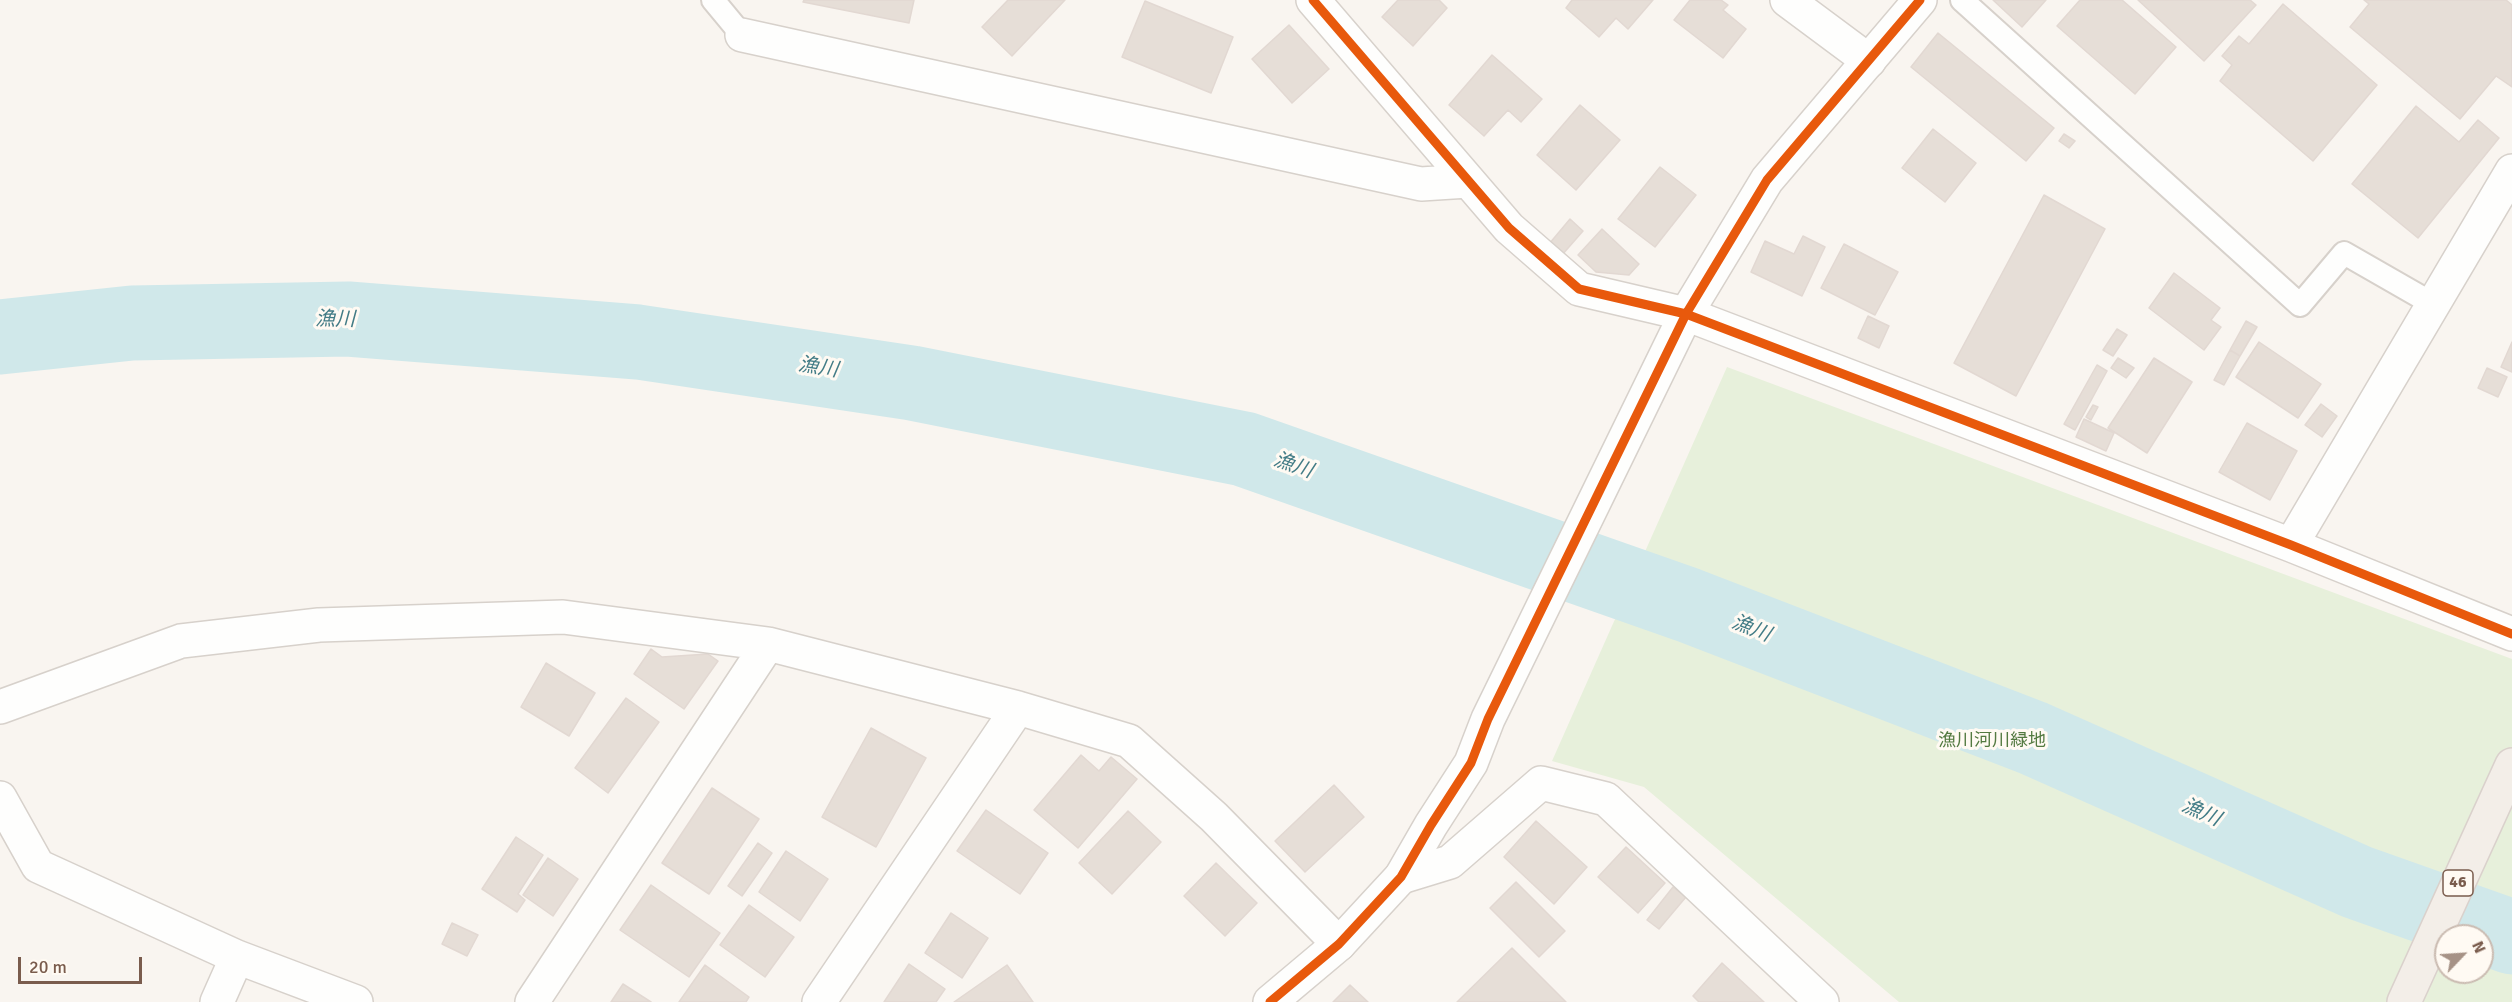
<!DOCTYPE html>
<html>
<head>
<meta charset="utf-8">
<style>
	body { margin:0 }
	#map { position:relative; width:2512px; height:1002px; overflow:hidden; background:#f9f5f0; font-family:Signika,sans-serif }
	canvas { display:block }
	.north { position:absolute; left:2434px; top:924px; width:60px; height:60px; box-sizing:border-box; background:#fffaf3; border:2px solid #cabbb1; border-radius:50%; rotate:65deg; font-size:16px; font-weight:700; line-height:24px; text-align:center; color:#7a5c4d }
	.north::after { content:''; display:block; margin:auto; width:21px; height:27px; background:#a69286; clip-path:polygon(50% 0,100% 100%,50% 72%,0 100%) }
	.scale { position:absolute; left:18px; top:957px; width:124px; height:27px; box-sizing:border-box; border:3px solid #7a5c4d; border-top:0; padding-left:8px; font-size:18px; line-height:21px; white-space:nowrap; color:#7a5c4d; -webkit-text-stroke:4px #fffaf3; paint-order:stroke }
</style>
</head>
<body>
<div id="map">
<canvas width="2512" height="1002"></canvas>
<div class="north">N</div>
<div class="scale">20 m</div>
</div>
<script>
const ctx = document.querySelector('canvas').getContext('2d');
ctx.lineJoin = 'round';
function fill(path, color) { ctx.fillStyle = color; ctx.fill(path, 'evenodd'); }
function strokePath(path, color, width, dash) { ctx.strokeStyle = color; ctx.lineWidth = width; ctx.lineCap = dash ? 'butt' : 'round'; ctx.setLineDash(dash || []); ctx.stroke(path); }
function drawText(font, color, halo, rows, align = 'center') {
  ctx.font = font + ' Signika,"Noto Sans JP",sans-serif'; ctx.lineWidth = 6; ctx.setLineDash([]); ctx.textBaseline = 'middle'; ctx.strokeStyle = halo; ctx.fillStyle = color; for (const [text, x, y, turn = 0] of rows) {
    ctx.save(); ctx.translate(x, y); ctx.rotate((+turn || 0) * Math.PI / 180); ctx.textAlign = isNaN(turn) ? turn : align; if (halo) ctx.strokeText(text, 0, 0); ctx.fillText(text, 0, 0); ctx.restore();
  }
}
fill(new Path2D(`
	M1727,367L2512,659V1002H1899L1644,787L1552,761ZM2446,936H2482V972H2446Z`), '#e7f0db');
strokePath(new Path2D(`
	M0,337L132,323L348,319L638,342L912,383L1244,449L1688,605L2033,738L2357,882L2512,937`), '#d0e8ea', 75);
const building = new Path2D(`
	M804,0H914L909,23L803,2Z
	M1008,0H1065L1012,56L982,27Z
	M1398,0H1439L1447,8L1413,46L1382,17Z
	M1572,0H1653L1628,29L1616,18L1599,37L1566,8Z
	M1690,0H1721L1728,5L1723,10L1746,29L1723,58L1674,20Z
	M1993,0H2046L2022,27Z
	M2080,0H2122L2176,47L2135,94L2057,26Z
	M2138,0H2250L2256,5L2204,61Z
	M2364,0H2506L2512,5V87L2496,76L2460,119L2350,27L2369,4Z
	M1145,1L1233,37L1211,93L1122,57Z
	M2283,4L2377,85L2313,161L2220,81L2232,65L2222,56L2239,36L2249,44Z
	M1289,25L1329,69L1292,103L1252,59Z
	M1938,33L2054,128L2026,161L1911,67Z
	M1492,55L1542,99L1521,122L1508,110L1484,136L1449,105Z
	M1580,105L1620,140L1576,190L1537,155Z
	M2416,106L2459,142L2478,120L2499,138L2418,238L2352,184Z
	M1933,129L1976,163L1945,202L1902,168Z
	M2064,134L2075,141L2069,148L2059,141Z
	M1660,167L1696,195L1655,247L1618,219Z
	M2044,195L2105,229L2016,396L1954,363Z
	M1570,219L1583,231L1562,255L1549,244Z
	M1602,229L1639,264L1629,275L1596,272L1578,255Z
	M1803,236L1825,247L1802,296L1751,272L1765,241L1794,254Z
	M1844,244L1898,272L1875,315L1821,288Z
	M2174,273L2220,308L2211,320L2221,327L2204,350L2149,308Z
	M1868,316L1889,326L1879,348L1858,338Z
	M2246,321L2257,327L2240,356L2230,350Z
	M2117,329L2127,335L2113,356L2103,350Z
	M2259,342L2321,384L2298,418L2236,377Z
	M2512,342V372L2501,367Z
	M2230,350L2240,356L2224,385L2214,380Z
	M2118,358L2134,368L2126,378L2111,368Z
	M2154,358L2192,382L2147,453L2108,428Z
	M2097,365L2107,371L2075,430L2064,424Z
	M2487,368L2507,377L2498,397L2478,388Z
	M2321,404L2337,416L2322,437L2305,425Z
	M2093,405L2098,407L2091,420L2086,417Z
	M2084,419L2114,433L2106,451L2076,437Z
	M2247,423L2297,451L2270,500L2219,472Z
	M651,649L662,657L708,654L718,661L684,709L634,674Z
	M546,663L595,693L569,736L521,707Z
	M626,698L659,722L608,793L575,768Z
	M871,728L926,758L876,847L822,817Z
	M1081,755L1099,771L1111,757L1137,779L1078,848L1034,810Z
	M1334,785L1364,817L1305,872L1275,841Z
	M712,788L759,819L709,894L662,863Z
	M986,810L1048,853L1020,894L957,851Z
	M1128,811L1161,842L1112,894L1079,863Z
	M1536,821L1587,867L1554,904L1504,857Z
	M516,837L543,855L518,894L525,900L517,912L482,889Z
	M758,843L772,853L742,896L728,886Z
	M1626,847L1665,883L1638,913L1598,877Z
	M786,851L828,879L800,921L759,892Z
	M548,858L578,879L553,916L523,895Z
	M1216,863L1257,903L1225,936L1184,896Z
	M1516,882L1565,931L1539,957L1490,908Z
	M651,885L720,933L689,977L620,930Z
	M1673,887L1686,897L1659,929L1647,920Z
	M749,905L794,937L765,977L720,945Z
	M951,913L988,938L962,978L925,953Z
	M452,923L478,935L467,956L442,944Z
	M1512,948L1566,1002H1457Z
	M1722,963L1764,1002H1699L1693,996Z
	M909,964L945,989L936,1002H884Z
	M705,965L749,997L746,1002H679Z
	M1007,965L1033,1002H954Z
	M623,984L651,1002H611Z
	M1350,985L1368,1002H1333Z`);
fill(building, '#e6ded7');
strokePath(building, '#e2d8d2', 1.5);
const service = new Path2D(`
	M713,0L742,35
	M1962,0L2300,305L2344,253L2433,304`);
const minor = new Path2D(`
	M1313,0L1509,228L1579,289L1686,314L2291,545L2512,634
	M1787,0L1869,61
	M742,35L1421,184L1468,181
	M2291,545L2512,171
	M0,707L181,641L319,625L563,617L768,644
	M0,798L38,866L237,957L356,1002
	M1401,877L1450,862L1541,783L1606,799L1822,1002
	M217,1002L237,957
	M532,1002L768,644L1018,708L1129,741L1214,817L1339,944
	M819,1002L1018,708`);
const tertiary = new Path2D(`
	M1270,1002L1339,944L1401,877L1431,825L1471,763L1488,719L1686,314L1767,180L1920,0`);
const primary = new Path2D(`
	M2404,1002L2512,765`);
strokePath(service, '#d7d1cb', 26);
strokePath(minor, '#d7d1cb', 36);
strokePath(tertiary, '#d7d1cb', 36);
strokePath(primary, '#dad1cc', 36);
strokePath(service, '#fefefd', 22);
strokePath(minor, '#fefefd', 33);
strokePath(tertiary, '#fefefd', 33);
strokePath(primary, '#f3eee8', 33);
strokePath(new Path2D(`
	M1313,0L1509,228L1579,289L1686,314L2291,545L2512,634
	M1270,1002L1339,944L1401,877L1431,825L1471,763L1488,719L1686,314L1767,180L1920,0`), '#e8590c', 9);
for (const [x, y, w] of [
	[2458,883,30]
]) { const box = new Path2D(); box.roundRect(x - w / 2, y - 13, w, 26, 4.5); ctx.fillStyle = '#fffaf3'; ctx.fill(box); strokePath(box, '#7a5c4d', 1.5); }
drawText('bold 16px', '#7a5c4d', null, [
	["46",2458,883]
]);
drawText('18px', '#537a41', '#fffaf3', [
	["漁川河川緑地",1992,741]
]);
drawText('italic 20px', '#437c86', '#fffaf3', [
	["漁川",335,320,1],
	["漁川",818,368,9],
	["漁川",1293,466,19],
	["漁川",1751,629,21],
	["漁川",2201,813,24]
]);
</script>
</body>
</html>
